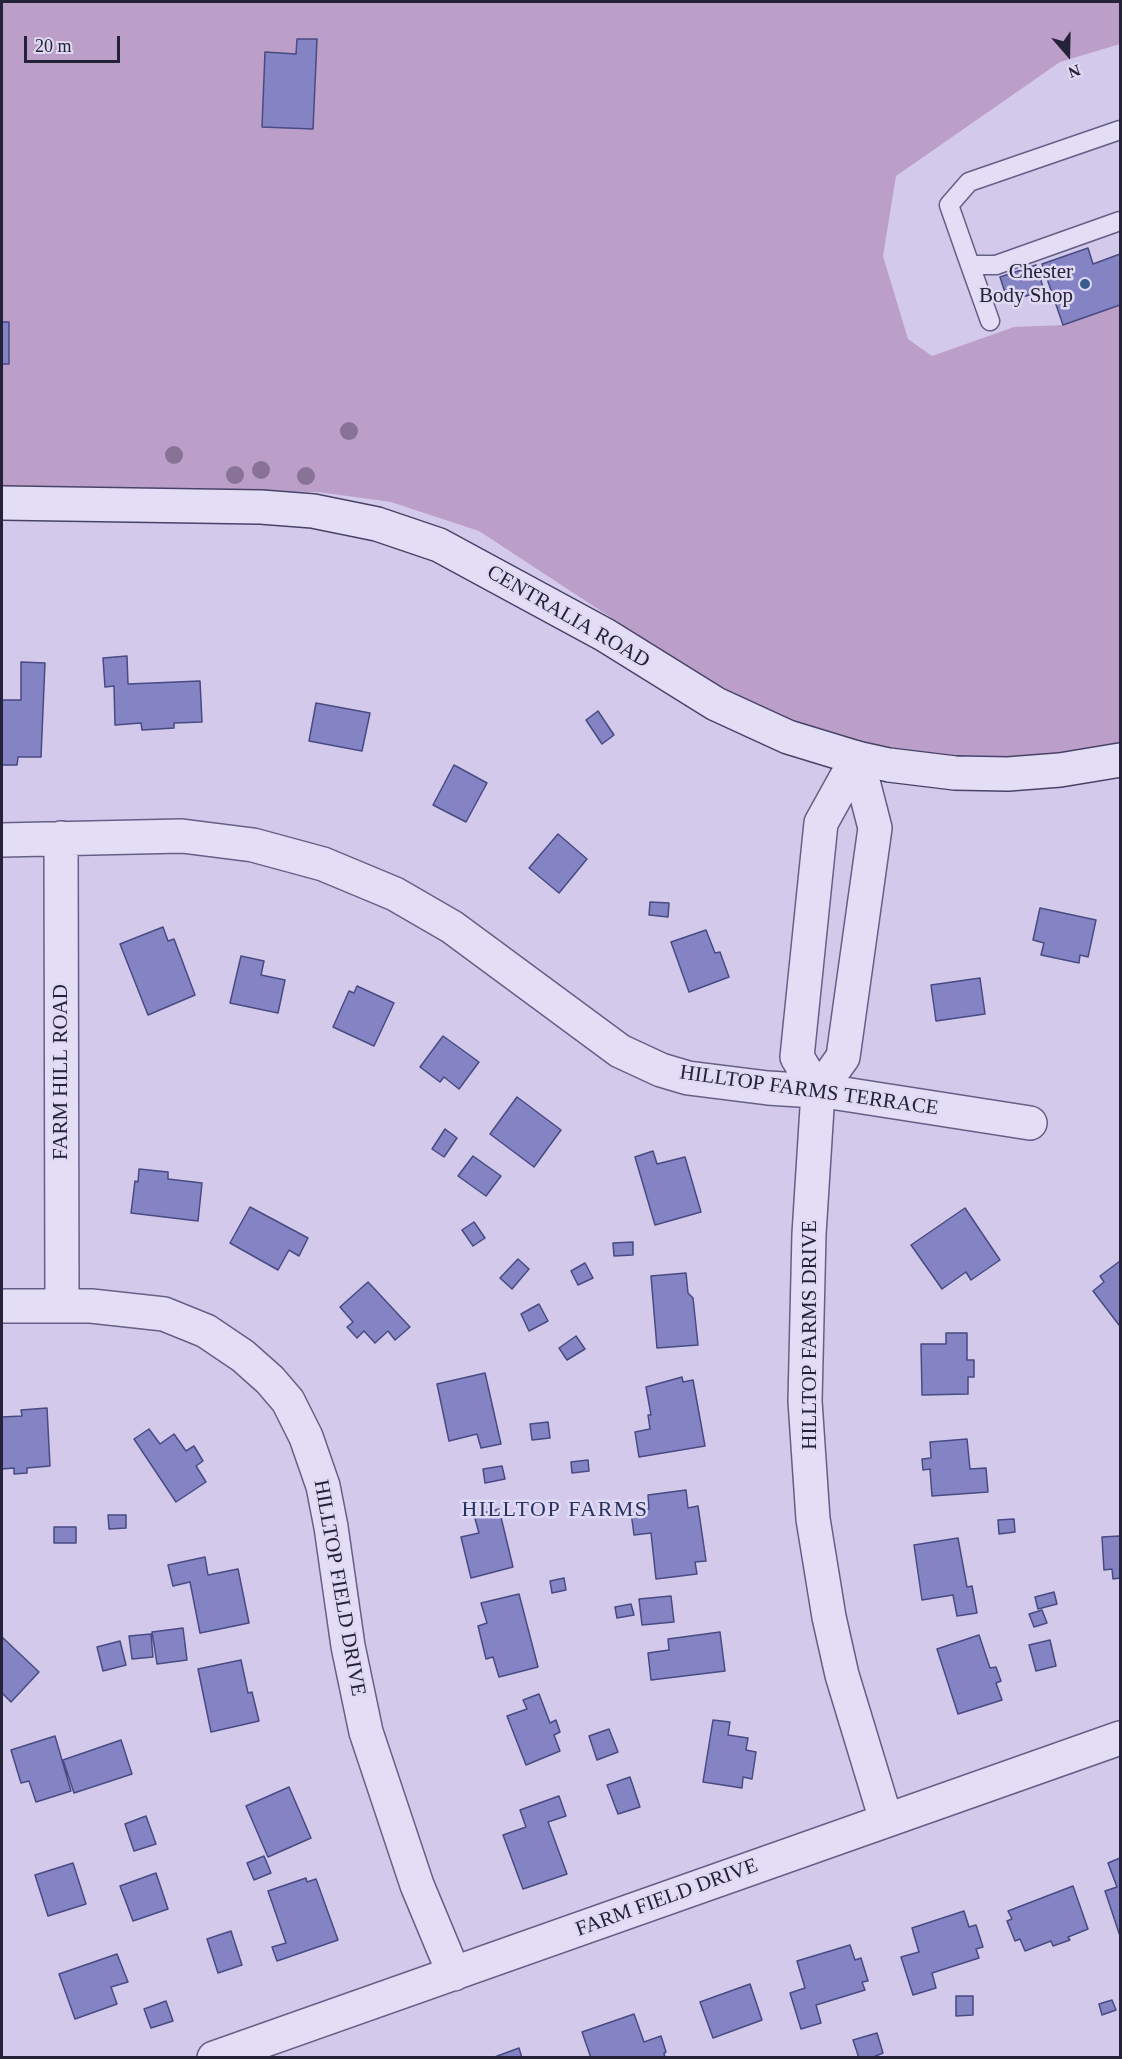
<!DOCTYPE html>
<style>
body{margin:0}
#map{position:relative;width:1122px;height:2059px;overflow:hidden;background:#d3caeb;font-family:"Times New Roman",serif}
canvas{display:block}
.frame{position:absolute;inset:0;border:3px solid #232238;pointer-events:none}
.north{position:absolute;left:1038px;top:24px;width:60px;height:60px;-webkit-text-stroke:4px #e0d9f3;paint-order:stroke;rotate:160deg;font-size:16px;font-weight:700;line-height:24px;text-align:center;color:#232238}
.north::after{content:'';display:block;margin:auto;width:21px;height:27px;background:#232238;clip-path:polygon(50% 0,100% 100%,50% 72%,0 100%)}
.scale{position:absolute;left:24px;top:36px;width:96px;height:27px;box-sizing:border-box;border:3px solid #232238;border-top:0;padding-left:8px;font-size:18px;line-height:21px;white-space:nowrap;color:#232238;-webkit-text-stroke:4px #e0d9f3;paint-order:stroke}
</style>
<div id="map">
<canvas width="1122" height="2059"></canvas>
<div class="frame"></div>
<div class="north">N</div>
<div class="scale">20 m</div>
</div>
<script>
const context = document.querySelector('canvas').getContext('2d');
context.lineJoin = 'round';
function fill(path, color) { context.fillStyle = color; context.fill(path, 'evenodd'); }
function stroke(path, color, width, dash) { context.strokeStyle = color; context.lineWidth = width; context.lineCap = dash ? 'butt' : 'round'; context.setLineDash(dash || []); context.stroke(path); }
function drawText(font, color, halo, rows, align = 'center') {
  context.font = font + ' "Times New Roman",serif'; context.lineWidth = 5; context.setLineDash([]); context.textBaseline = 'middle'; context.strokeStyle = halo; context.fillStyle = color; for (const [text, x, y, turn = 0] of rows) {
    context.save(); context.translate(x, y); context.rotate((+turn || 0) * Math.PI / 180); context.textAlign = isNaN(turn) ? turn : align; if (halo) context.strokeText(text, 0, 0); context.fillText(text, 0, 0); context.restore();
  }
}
fill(new Path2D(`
 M 2,2 L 1120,2 L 1120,44 L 1060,62 L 896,176 L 883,256 L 908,339 L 932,356 L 1014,327 L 1063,325 L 1120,303 L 1120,746 L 1005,761 L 886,753 L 777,718 L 685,666 L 479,531 L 391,502 L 318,492 L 2,490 Z`), '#bb9fc8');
const building = new Path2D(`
 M 297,39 L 317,39 L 313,129 L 262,127 L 265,52 L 296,54 Z
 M 1088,248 L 1093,264 L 1120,254 L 1120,305 L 1063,325 L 1042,264 Z
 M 1036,265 L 1044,290 L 1008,302 L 1000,277 Z
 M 2,322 L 9,322 L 9,364 L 2,364 Z
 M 127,656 L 128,684 L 200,681 L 202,722 L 174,723 L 174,728 L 142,730 L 141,723 L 115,725 L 114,686 L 105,687 L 103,658 Z
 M 21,662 L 45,663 L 41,757 L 18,757 L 17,765 L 2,765 L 2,700 L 21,700 Z
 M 316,703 L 370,713 L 362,751 L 309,741 Z
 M 598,711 L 614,735 L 602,744 L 586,720 Z
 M 454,765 L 487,783 L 466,822 L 433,805 Z
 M 558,834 L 587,859 L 559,893 L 529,868 Z
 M 650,902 L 669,903 L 668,917 L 649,915 Z
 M 1040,908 L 1096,920 L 1088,957 L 1080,955 L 1079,963 L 1041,955 L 1044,943 L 1033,940 Z
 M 163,927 L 168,941 L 174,939 L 195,995 L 148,1015 L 120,944 Z
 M 706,930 L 715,953 L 720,952 L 729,977 L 689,992 L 671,942 Z
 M 241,956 L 264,961 L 261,975 L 285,980 L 278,1013 L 230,1003 Z
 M 980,978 L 985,1014 L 936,1021 L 931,985 Z
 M 357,986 L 394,1003 L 374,1046 L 333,1027 L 349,991 L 354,993 Z
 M 443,1036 L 479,1062 L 459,1089 L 444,1077 L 440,1082 L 420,1067 Z
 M 517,1097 L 561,1130 L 534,1167 L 490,1134 Z
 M 445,1129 L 457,1138 L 444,1157 L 432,1149 Z
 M 653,1151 L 657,1164 L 685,1157 L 701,1212 L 655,1225 L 635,1157 Z
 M 473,1156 L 501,1176 L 486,1196 L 458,1176 Z
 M 139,1169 L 168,1172 L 168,1179 L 202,1183 L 198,1221 L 131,1213 L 135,1181 L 138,1182 Z
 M 250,1207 L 308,1238 L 299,1256 L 289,1250 L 278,1270 L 230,1243 Z
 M 965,1208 L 1000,1260 L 971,1280 L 966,1272 L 942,1289 L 911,1245 Z
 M 474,1222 L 485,1238 L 473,1246 L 462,1230 Z
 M 633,1242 L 633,1255 L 614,1256 L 613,1243 Z
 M 518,1259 L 529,1269 L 512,1289 L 500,1278 Z
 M 1120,1261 L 1120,1324 L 1119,1325 L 1093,1291 L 1104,1282 L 1100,1276 Z
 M 585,1263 L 593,1278 L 578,1285 L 571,1271 Z
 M 686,1273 L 688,1293 L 693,1298 L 698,1345 L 657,1348 L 651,1276 Z
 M 368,1282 L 410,1327 L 395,1340 L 388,1331 L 375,1343 L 364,1331 L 357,1338 L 347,1327 L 353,1322 L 340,1307 Z
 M 539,1304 L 548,1321 L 529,1331 L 521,1314 Z
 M 946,1333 L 967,1333 L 967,1360 L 974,1360 L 974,1377 L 968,1377 L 968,1394 L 922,1395 L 921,1344 L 946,1344 Z
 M 576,1336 L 585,1349 L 567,1360 L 559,1348 Z
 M 485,1373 L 501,1444 L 481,1448 L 477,1434 L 449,1441 L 437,1384 Z
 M 682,1377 L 683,1382 L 693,1380 L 705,1446 L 639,1457 L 635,1432 L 650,1429 L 648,1415 L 651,1415 L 646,1387 Z
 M 47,1408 L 50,1466 L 27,1468 L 27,1473 L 14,1474 L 14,1468 L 2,1469 L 2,1417 L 22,1416 L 21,1410 Z
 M 548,1422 L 550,1438 L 532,1440 L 530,1424 Z
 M 149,1429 L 160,1444 L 174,1434 L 186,1451 L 194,1446 L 203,1461 L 196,1466 L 206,1482 L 176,1502 L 134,1439 Z
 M 967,1439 L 970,1469 L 986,1468 L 988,1492 L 932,1496 L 930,1469 L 923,1470 L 922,1459 L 931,1458 L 930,1442 Z
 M 588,1460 L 589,1471 L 572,1473 L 571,1462 Z
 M 502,1466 L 505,1479 L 485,1483 L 483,1469 Z
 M 686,1490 L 688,1508 L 698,1506 L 706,1561 L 695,1562 L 697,1574 L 656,1579 L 651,1533 L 634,1535 L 631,1512 L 649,1509 L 648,1495 Z
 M 499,1509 L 513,1567 L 471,1578 L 461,1537 L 479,1533 L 474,1515 Z
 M 108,1515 L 126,1515 L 126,1528 L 109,1529 Z
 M 1014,1519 L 1015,1532 L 999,1534 L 998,1520 Z
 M 54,1527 L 76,1527 L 76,1543 L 54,1543 Z
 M 1120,1536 L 1120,1578 L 1113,1579 L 1112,1569 L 1104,1570 L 1102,1537 Z
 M 958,1538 L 967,1587 L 972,1586 L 977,1613 L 957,1616 L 953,1595 L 922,1600 L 914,1545 Z
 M 205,1557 L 208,1575 L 238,1569 L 249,1623 L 200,1633 L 190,1582 L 173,1586 L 168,1565 Z
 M 564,1578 L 566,1590 L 552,1593 L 550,1581 Z
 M 1054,1592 L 1057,1604 L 1038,1609 L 1035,1597 Z
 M 519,1594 L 538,1667 L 499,1677 L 493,1657 L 486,1659 L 478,1626 L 487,1623 L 481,1603 Z
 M 671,1596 L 674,1622 L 642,1625 L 639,1599 Z
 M 631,1604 L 634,1615 L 617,1618 L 615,1607 Z
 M 1042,1610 L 1047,1623 L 1034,1627 L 1029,1614 Z
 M 183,1628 L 187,1660 L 157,1664 L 152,1632 Z
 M 720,1632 L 725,1671 L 651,1680 L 648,1653 L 669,1650 L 668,1639 Z
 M 151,1634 L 153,1657 L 132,1659 L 129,1636 Z
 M 979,1635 L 990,1668 L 996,1667 L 1001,1681 L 996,1683 L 1002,1700 L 958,1714 L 937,1649 Z
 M 2,1637 L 39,1672 L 11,1702 L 2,1693 Z
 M 1050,1640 L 1056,1666 L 1036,1671 L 1029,1645 Z
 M 120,1641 L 126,1665 L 103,1671 L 97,1647 Z
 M 241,1660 L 248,1693 L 252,1692 L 259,1721 L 211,1732 L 198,1669 Z
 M 539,1694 L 550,1723 L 556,1720 L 560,1732 L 554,1735 L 560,1751 L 526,1765 L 507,1716 L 527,1709 L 523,1700 Z
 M 713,1720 L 730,1722 L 728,1735 L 748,1738 L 746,1750 L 756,1752 L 752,1779 L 743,1777 L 742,1788 L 703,1782 Z
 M 609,1729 L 618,1752 L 597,1760 L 589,1736 Z
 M 55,1736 L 71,1791 L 36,1802 L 29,1781 L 21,1783 L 11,1750 Z
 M 121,1740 L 132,1774 L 74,1793 L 63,1760 Z
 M 630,1777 L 640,1807 L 618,1814 L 607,1785 Z
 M 289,1787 L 311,1838 L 268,1857 L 246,1806 Z
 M 559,1796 L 566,1816 L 548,1822 L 567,1874 L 523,1889 L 503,1835 L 526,1827 L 520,1810 Z
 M 146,1816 L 156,1844 L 134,1851 L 125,1824 Z
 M 264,1856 L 271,1873 L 254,1880 L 247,1863 Z
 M 1120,1858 L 1120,1936 L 1105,1891 L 1117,1887 L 1108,1863 Z
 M 73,1863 L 86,1904 L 48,1916 L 35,1875 Z
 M 156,1873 L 168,1909 L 133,1921 L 120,1886 Z
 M 306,1878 L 307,1882 L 316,1879 L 338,1940 L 277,1961 L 272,1947 L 286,1943 L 268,1891 Z
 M 1073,1886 L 1088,1929 L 1068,1937 L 1070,1940 L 1053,1946 L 1051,1941 L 1025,1951 L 1020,1939 L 1015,1941 L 1007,1921 L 1012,1919 L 1008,1911 Z
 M 964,1911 L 969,1927 L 976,1925 L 983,1947 L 976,1949 L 979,1958 L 932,1973 L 936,1988 L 913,1995 L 901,1957 L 919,1952 L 912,1928 Z
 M 231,1931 L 242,1965 L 218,1973 L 207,1939 Z
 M 850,1945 L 855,1960 L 861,1958 L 868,1981 L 862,1982 L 865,1990 L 816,2005 L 821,2023 L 801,2029 L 790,1993 L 805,1988 L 797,1961 Z
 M 117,1954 L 128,1982 L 111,1987 L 117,2004 L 75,2019 L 59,1974 Z
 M 750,1984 L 762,2020 L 713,2038 L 700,2002 Z
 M 956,1996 L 973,1996 L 973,2015 L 956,2016 Z
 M 1112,2000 L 1116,2010 L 1102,2015 L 1099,2004 Z
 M 166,2001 L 173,2021 L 151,2028 L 144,2009 Z
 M 634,2014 L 644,2042 L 661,2036 L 666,2052 L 664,2053 L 665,2058 L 591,2058 L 582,2032 Z
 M 877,2033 L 883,2053 L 871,2058 L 859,2058 L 853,2040 Z
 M 519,2048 L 522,2058 L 492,2058 Z`);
fill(building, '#8484c5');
stroke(building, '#484a82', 1.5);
const lane = new Path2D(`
 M 1120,130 L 969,182 L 949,205 L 970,265 L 996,265 L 1120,221
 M 970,265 L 990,321`);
const street = new Path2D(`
 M 857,758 L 821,823 L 797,1057 L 818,1092 L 809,1234 L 805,1401 L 813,1519 L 829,1617 L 842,1675 L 886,1820
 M 61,838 L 62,1305
 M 2,840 L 182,836 L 253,845 L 323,864 L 395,894 L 452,927 L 620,1051 L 661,1070 L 688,1078 L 768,1088 L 831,1092 L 1030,1123
 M 818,1092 L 843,1057 L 875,828 L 857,758
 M 2,1306 L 91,1306 L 164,1314 L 206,1331 L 243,1356 L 270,1380 L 288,1401 L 306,1437 L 323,1486 L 331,1527 L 348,1646 L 366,1732 L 417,1885 L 454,1974
 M 214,2058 L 1120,1738`);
const secondary = new Path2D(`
 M 2,503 L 261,507 L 313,511 L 377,524 L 439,545 L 605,635 L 716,704 L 788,737 L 857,758 L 889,765 L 955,773 L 1008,774 L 1060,770 L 1120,760`);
stroke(lane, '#646085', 21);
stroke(street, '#646085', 36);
stroke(secondary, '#464367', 36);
stroke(lane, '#e4ddf6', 18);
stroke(street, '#e4ddf6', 33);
stroke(secondary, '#e4ddf6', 33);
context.fillStyle = '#887397';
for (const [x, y] of [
 [349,431],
 [174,455],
 [261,470],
 [235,475],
 [306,476]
]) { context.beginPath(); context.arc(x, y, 9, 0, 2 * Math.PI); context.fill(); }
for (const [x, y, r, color] of [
 [1085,284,6,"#365c8e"]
]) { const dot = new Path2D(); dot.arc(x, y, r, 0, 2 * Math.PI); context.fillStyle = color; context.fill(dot); stroke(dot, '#e0d9f3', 2); }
drawText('21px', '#232238', '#e0d9f3', [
 ["Chester",1073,272],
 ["Body Shop",1073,296]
], 'right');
drawText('21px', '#232238', '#e0d9f3', [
 ["CENTRALIA ROAD",568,617,30],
 ["FARM HILL ROAD",61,1072,-90],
 ["HILLTOP FARMS TERRACE",809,1091,8],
 ["HILLTOP FARMS DRIVE",810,1335,-90],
 ["HILLTOP FIELD DRIVE",339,1588,80],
 ["FARM FIELD DRIVE",667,1898,-20]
]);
context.letterSpacing = '1.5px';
drawText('22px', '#263260', '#e0d9f3', [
 ["HILLTOP FARMS",555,1510]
]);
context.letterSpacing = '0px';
</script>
